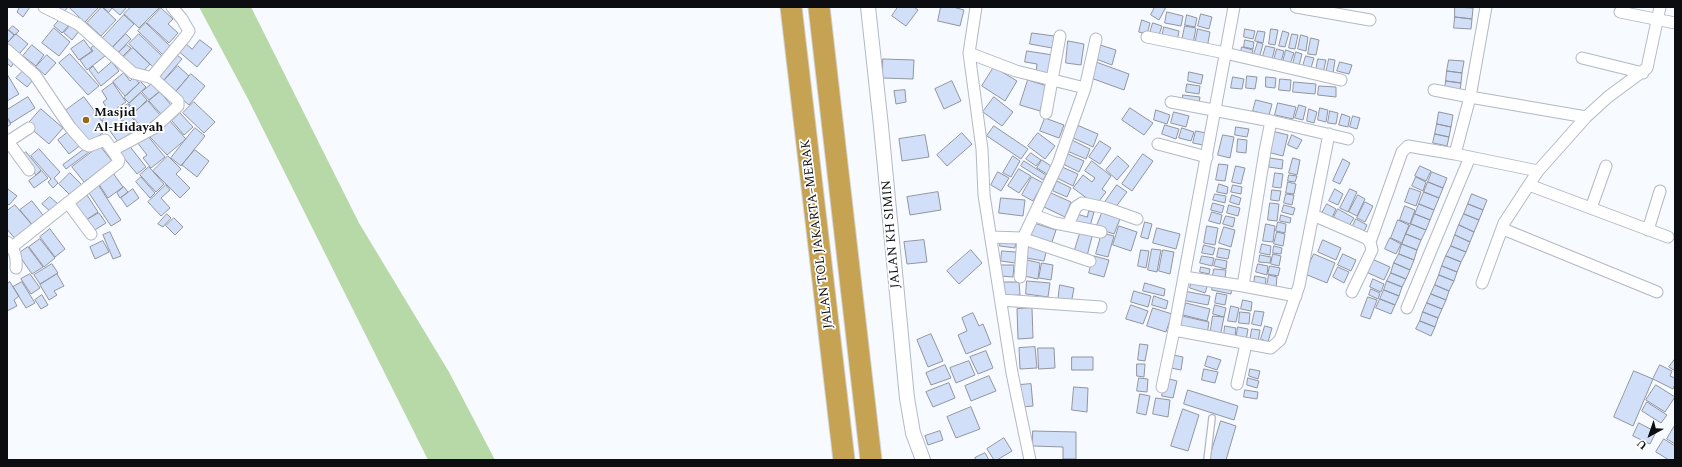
<!DOCTYPE html>
<meta charset="utf-8">
<style>
body{margin:0}
#map{position:relative;width:1682px;height:467px;overflow:hidden;background:#f7fafe;font-family:Spectral,serif}
canvas{display:block}
.frame{position:absolute;inset:0;border:8px solid #0b0d11;pointer-events:none}
.north{position:absolute;left:1630px;top:415px;width:40px;height:40px;-webkit-text-stroke:3px #fff;paint-order:stroke;rotate:220deg;font-size:11px;font-weight:700;line-height:16px;text-align:center;color:#0b0d11}
.north::after{content:'';display:block;margin:auto;width:14px;height:18px;background:#0b0d11;clip-path:polygon(50% 0,100% 100%,50% 72%,0 100%)}
</style>
<div id="map">
<canvas width="1682" height="467"></canvas>
<div class="frame"></div>
<div class="north">U</div>
</div>
<script>
const context = document.querySelector('canvas').getContext('2d');
context.lineJoin = 'round';
function fill(path, color) { context.fillStyle = color; context.fill(path, 'evenodd'); }
function stroke(path, color, width, dash) { context.strokeStyle = color; context.lineWidth = width; context.lineCap = dash ? 'butt' : 'round'; context.setLineDash(dash || []); context.stroke(path); }
function drawText(font, color, halo, rows, align = 'center') {
  context.font = font + ' Spectral,serif'; context.lineWidth = 3.5; context.setLineDash([]); context.textBaseline = 'middle'; context.strokeStyle = halo; context.fillStyle = color; for (const [text, x, y, turn = 0] of rows) {
    context.save(); context.translate(x, y); context.rotate((+turn || 0) * Math.PI / 180); context.textAlign = isNaN(turn) ? turn : align; if (halo) context.strokeText(text, 0, 0); context.fillText(text, 0, 0); context.restore();
  }
}
fill(new Path2D(`
 M 199,7 L 251,7 L 359,223 L 449,372 L 495,460 L 428,460 L 248,99 Z`), '#b7d9a8');
const building = new Path2D(`
 M 18,7 L 30,7 L 23,17 L 17,12 L 19,8 Z
 M 59,7 L 68,7 L 64,12 Z
 M 69,7 L 99,7 L 85,22 Z
 M 102,7 L 116,20 L 101,36 L 87,23 Z
 M 103,7 L 127,7 L 120,15 L 112,8 L 109,12 Z
 M 131,7 L 160,7 L 139,28 L 124,14 Z
 M 898,7 L 914,7 L 918,10 L 906,26 L 892,16 Z
 M 941,7 L 953,7 L 964,10 L 960,26 L 938,21 Z
 M 1155,7 L 1166,7 L 1159,20 L 1151,15 Z
 M 1455,7 L 1473,8 L 1472,19 L 1455,17 Z
 M 161,8 L 173,19 L 168,24 L 178,33 L 169,43 L 147,23 Z
 M 1167,12 L 1183,16 L 1181,26 L 1165,23 Z
 M 1201,14 L 1212,17 L 1209,29 L 1198,26 Z
 M 124,15 L 134,24 L 110,50 L 100,41 Z
 M 1187,15 L 1197,18 L 1195,27 L 1185,25 Z
 M 62,17 L 70,24 L 62,33 L 54,26 Z
 M 1455,17 L 1472,19 L 1471,29 L 1454,28 Z
 M 1142,20 L 1150,23 L 1147,34 L 1139,32 Z
 M 72,23 L 80,30 L 72,40 L 64,33 Z
 M 146,23 L 172,48 L 164,56 L 138,31 Z
 M 1153,23 L 1162,26 L 1158,38 L 1149,36 Z
 M 13,26 L 19,31 L 15,35 L 9,30 Z
 M 1185,26 L 1196,28 L 1193,44 L 1182,41 Z
 M 1164,27 L 1179,31 L 1177,42 L 1162,38 Z
 M 54,28 L 70,42 L 59,56 L 42,43 Z
 M 7,29 L 14,35 L 7,43 Z
 M 1198,29 L 1210,32 L 1207,48 L 1195,45 Z
 M 1245,29 L 1255,31 L 1253,39 L 1244,37 Z
 M 1271,29 L 1278,30 L 1275,45 L 1269,44 Z
 M 1258,31 L 1265,32 L 1263,43 L 1255,41 Z
 M 1283,31 L 1289,33 L 1285,47 L 1279,46 Z
 M 1032,33 L 1054,36 L 1052,48 L 1030,44 Z
 M 16,34 L 28,44 L 19,54 L 7,44 Z
 M 126,34 L 131,39 L 117,54 L 111,49 Z
 M 139,34 L 163,57 L 153,67 L 129,44 Z
 M 1292,34 L 1298,35 L 1295,49 L 1289,48 Z
 M 1301,35 L 1308,37 L 1306,51 L 1298,49 Z
 M 1311,38 L 1319,40 L 1316,55 L 1308,54 Z
 M 84,40 L 92,51 L 79,60 L 71,49 Z
 M 200,40 L 212,49 L 197,67 L 177,50 L 184,42 L 192,49 Z
 M 1245,40 L 1254,42 L 1253,49 L 1244,47 Z
 M 1068,41 L 1084,44 L 1081,65 L 1066,63 Z
 M 1258,42 L 1263,44 L 1259,59 L 1253,57 Z
 M 32,45 L 44,55 L 36,66 L 23,56 Z
 M 96,45 L 105,56 L 87,70 L 80,60 L 93,51 L 91,48 Z
 M 127,45 L 131,48 L 121,58 L 117,54 Z
 M 1100,45 L 1116,50 L 1112,65 L 1096,59 Z
 M 1266,46 L 1275,48 L 1272,59 L 1263,56 Z
 M 1242,47 L 1253,50 L 1250,59 L 1240,55 Z
 M 133,48 L 150,64 L 141,74 L 124,57 Z
 M 1277,49 L 1284,51 L 1281,62 L 1274,60 Z
 M 1286,50 L 1294,53 L 1290,64 L 1283,62 Z
 M 1027,51 L 1053,55 L 1048,74 L 1036,73 L 1037,64 L 1025,62 Z
 M 1296,52 L 1302,54 L 1299,66 L 1293,64 Z
 M 7,53 L 16,60 L 11,67 L 7,63 Z
 M 70,54 L 99,86 L 88,95 L 59,63 Z
 M 47,55 L 56,63 L 45,75 L 36,67 Z
 M 177,55 L 182,59 L 163,81 L 158,77 Z
 M 1306,56 L 1314,58 L 1311,68 L 1303,66 Z
 M 883,59 L 914,60 L 913,79 L 883,78 Z
 M 1318,59 L 1326,60 L 1323,73 L 1316,71 Z
 M 1329,59 L 1335,60 L 1333,74 L 1326,73 Z
 M 1449,60 L 1464,61 L 1462,73 L 1447,71 Z
 M 112,62 L 119,71 L 101,86 L 89,70 L 93,66 L 98,73 Z
 M 1096,62 L 1129,74 L 1124,90 L 1091,78 Z
 M 1340,62 L 1352,65 L 1349,74 L 1337,71 Z
 M 178,66 L 189,76 L 176,91 L 164,81 Z
 M 994,67 L 1017,81 L 1005,101 L 982,86 Z
 M 23,71 L 33,80 L 27,87 L 16,78 Z
 M 1447,71 L 1462,73 L 1461,83 L 1446,81 Z
 M 1189,72 L 1203,75 L 1201,84 L 1188,81 Z
 M 124,73 L 130,81 L 134,77 L 139,83 L 125,96 L 113,82 Z
 M 7,74 L 19,94 L 7,101 Z
 M 191,74 L 205,86 L 189,105 L 175,93 Z
 M 1247,76 L 1257,77 L 1255,89 L 1246,88 Z
 M 1233,77 L 1244,79 L 1242,89 L 1231,88 Z
 M 1266,77 L 1276,78 L 1275,88 L 1266,87 Z
 M 1280,79 L 1291,80 L 1290,91 L 1279,90 Z
 M 1028,80 L 1047,86 L 1040,111 L 1020,105 Z
 M 952,81 L 961,101 L 944,109 L 935,89 Z
 M 1446,81 L 1461,83 L 1460,91 L 1445,89 Z
 M 141,82 L 146,87 L 129,103 L 124,98 Z
 M 1294,82 L 1316,84 L 1315,94 L 1293,92 Z
 M 113,83 L 126,102 L 110,113 L 103,102 L 107,99 L 102,91 Z
 M 153,83 L 160,91 L 149,100 L 142,92 Z
 M 1187,84 L 1200,86 L 1199,94 L 1186,92 Z
 M 1319,86 L 1336,87 L 1336,97 L 1318,95 Z
 M 905,90 L 906,102 L 896,104 L 894,91 Z
 M 160,92 L 171,105 L 161,114 L 149,101 Z
 M 141,93 L 147,100 L 135,112 L 129,104 Z
 M 1183,95 L 1200,97 L 1199,103 L 1183,100 Z
 M 28,97 L 35,108 L 11,123 L 7,117 L 7,110 Z
 M 84,97 L 108,129 L 88,144 L 65,111 Z
 M 994,97 L 1013,112 L 1002,126 L 983,112 Z
 M 1256,100 L 1272,104 L 1269,115 L 1253,111 Z
 M 148,101 L 160,115 L 143,129 L 131,115 Z
 M 194,102 L 215,122 L 204,133 L 183,113 Z
 M 1278,103 L 1296,107 L 1293,119 L 1275,115 Z
 M 128,104 L 134,112 L 130,115 L 141,129 L 134,134 L 116,112 Z
 M 1299,105 L 1306,107 L 1303,120 L 1295,118 Z
 M 1130,108 L 1153,123 L 1144,135 L 1122,120 Z
 M 1320,108 L 1328,110 L 1326,122 L 1318,120 Z
 M 41,109 L 63,128 L 49,144 L 27,125 Z
 M 1309,109 L 1317,112 L 1314,123 L 1307,121 Z
 M 114,110 L 131,133 L 118,142 L 102,120 Z
 M 1156,110 L 1170,115 L 1167,124 L 1154,120 Z
 M 1330,111 L 1338,113 L 1336,124 L 1328,123 Z
 M 1174,112 L 1189,116 L 1186,127 L 1171,123 Z
 M 1439,112 L 1453,115 L 1451,127 L 1437,124 Z
 M 180,113 L 193,127 L 184,135 L 172,121 Z
 M 1342,114 L 1350,117 L 1348,127 L 1339,125 Z
 M 1353,116 L 1360,118 L 1357,129 L 1350,127 Z
 M 1045,118 L 1064,125 L 1059,138 L 1040,131 Z
 M 7,119 L 11,124 L 7,127 Z
 M 169,120 L 186,139 L 167,155 L 150,137 Z
 M 1437,124 L 1451,127 L 1449,137 L 1435,134 Z
 M 1077,125 L 1098,134 L 1093,147 L 1071,137 Z
 M 1165,125 L 1179,129 L 1176,139 L 1162,134 Z
 M 994,126 L 1028,149 L 1021,159 L 987,136 Z
 M 1236,127 L 1249,129 L 1247,137 L 1235,135 Z
 M 195,128 L 205,136 L 181,166 L 171,158 Z
 M 1182,128 L 1194,132 L 1191,141 L 1179,138 Z
 M 71,130 L 82,144 L 69,154 L 58,140 Z
 M 1196,131 L 1206,133 L 1203,145 L 1193,143 Z
 M 1272,131 L 1288,135 L 1283,156 L 1267,152 Z
 M 962,133 L 972,144 L 947,166 L 937,155 Z
 M 1038,133 L 1055,146 L 1045,159 L 1028,146 Z
 M 1435,134 L 1449,137 L 1447,146 L 1433,143 Z
 M 147,135 L 165,157 L 151,168 L 143,158 L 147,155 L 137,142 Z
 M 925,135 L 929,157 L 902,161 L 899,139 Z
 M 1223,135 L 1234,137 L 1230,158 L 1218,155 Z
 M 1292,135 L 1302,140 L 1297,149 L 1288,145 Z
 M 1238,139 L 1247,140 L 1246,153 L 1237,152 Z
 M 1072,140 L 1090,149 L 1086,159 L 1067,151 Z
 M 1100,141 L 1111,148 L 1100,164 L 1089,157 Z
 M 128,144 L 146,167 L 137,174 L 119,152 Z
 M 100,146 L 112,161 L 84,182 L 72,167 Z
 M 86,148 L 89,152 L 66,169 L 63,165 Z
 M 39,149 L 60,172 L 54,178 L 58,183 L 53,188 L 48,182 L 51,179 L 31,156 Z
 M 195,150 L 209,161 L 197,177 L 182,165 Z
 M 26,152 L 41,170 L 36,175 L 21,157 Z
 M 1031,153 L 1041,160 L 1036,166 L 1026,159 Z
 M 1068,154 L 1084,161 L 1079,172 L 1063,164 Z
 M 1143,154 L 1153,161 L 1132,191 L 1122,184 Z
 M 168,156 L 181,169 L 176,174 L 190,188 L 180,198 L 153,171 Z
 M 1013,156 L 1020,161 L 1011,177 L 1003,173 Z
 M 1118,156 L 1129,166 L 1117,180 L 1106,170 Z
 M 1270,158 L 1283,160 L 1282,169 L 1269,167 Z
 M 1293,158 L 1300,160 L 1297,175 L 1289,173 Z
 M 1343,159 L 1350,163 L 1340,184 L 1333,181 Z
 M 1042,160 L 1051,166 L 1047,174 L 1037,168 Z
 M 1024,161 L 1046,175 L 1043,180 L 1021,166 Z
 M 1092,161 L 1111,176 L 1102,189 L 1106,192 L 1096,205 L 1073,188 L 1083,175 L 1092,182 L 1095,178 L 1085,171 Z
 M 1219,164 L 1228,165 L 1225,181 L 1216,180 Z
 M 1236,166 L 1245,168 L 1241,184 L 1232,182 Z
 M 1420,166 L 1431,171 L 1426,181 L 1415,176 Z
 M 149,167 L 164,184 L 156,192 L 140,175 Z
 M 1062,167 L 1078,174 L 1073,186 L 1057,178 Z
 M 1019,169 L 1031,176 L 1019,193 L 1008,186 Z
 M 42,171 L 48,178 L 34,188 L 29,181 Z
 M 998,172 L 1009,178 L 1001,191 L 991,185 Z
 M 1432,172 L 1447,178 L 1443,188 L 1428,182 Z
 M 70,173 L 84,187 L 73,198 L 59,184 Z
 M 113,173 L 123,187 L 108,198 L 98,183 Z
 M 1275,173 L 1283,174 L 1281,188 L 1273,187 Z
 M 1289,175 L 1297,176 L 1295,182 L 1288,181 Z
 M 141,177 L 155,193 L 150,198 L 136,182 Z
 M 1032,177 L 1043,183 L 1033,201 L 1022,195 Z
 M 1416,177 L 1426,182 L 1423,191 L 1412,186 Z
 M 1057,181 L 1071,188 L 1067,197 L 1053,191 Z
 M 1288,182 L 1296,184 L 1294,194 L 1286,193 Z
 M 1428,182 L 1443,188 L 1439,198 L 1424,192 Z
 M 1219,184 L 1228,187 L 1227,194 L 1217,192 Z
 M 166,185 L 170,190 L 161,198 L 170,208 L 161,216 L 148,202 Z
 M 1117,185 L 1127,192 L 1115,208 L 1105,202 Z
 M 1233,185 L 1242,187 L 1241,194 L 1231,192 Z
 M 99,186 L 121,220 L 111,226 L 89,193 Z
 M 124,187 L 128,192 L 120,198 L 117,193 Z
 M 1410,188 L 1421,192 L 1416,206 L 1405,202 Z
 M 8,189 L 17,196 L 9,205 L 7,203 Z
 M 133,189 L 139,198 L 127,207 L 121,198 Z
 M 1335,189 L 1343,194 L 1338,205 L 1329,201 Z
 M 1350,189 L 1357,192 L 1348,212 L 1340,208 Z
 M 1272,190 L 1281,191 L 1279,201 L 1271,200 Z
 M 938,192 L 941,210 L 910,215 L 907,197 Z
 M 1424,192 L 1439,198 L 1434,210 L 1419,204 Z
 M 1051,193 L 1071,202 L 1065,217 L 1044,207 Z
 M 1215,194 L 1226,196 L 1225,203 L 1213,200 Z
 M 1286,194 L 1294,195 L 1292,205 L 1284,203 Z
 M 1472,194 L 1487,200 L 1483,210 L 1468,204 Z
 M 87,195 L 98,212 L 86,220 L 75,203 Z
 M 1232,195 L 1241,198 L 1239,205 L 1230,202 Z
 M 1358,195 L 1365,199 L 1357,216 L 1349,212 Z
 M 50,197 L 58,204 L 51,212 L 42,204 Z
 M 1001,198 L 1025,200 L 1023,216 L 999,213 Z
 M 32,201 L 46,219 L 35,228 L 20,210 Z
 M 1365,202 L 1373,206 L 1365,222 L 1357,218 Z
 M 1213,203 L 1224,206 L 1222,213 L 1211,210 Z
 M 1270,203 L 1279,204 L 1277,221 L 1268,220 Z
 M 1327,204 L 1336,209 L 1331,220 L 1321,215 Z
 M 1419,204 L 1434,210 L 1430,220 L 1415,214 Z
 M 1468,204 L 1483,210 L 1479,220 L 1464,214 Z
 M 15,205 L 33,226 L 16,240 L 7,229 L 7,211 Z
 M 1229,205 L 1240,208 L 1238,216 L 1227,213 Z
 M 1284,205 L 1295,208 L 1293,215 L 1282,212 Z
 M 1405,206 L 1415,210 L 1410,224 L 1400,220 Z
 M 1338,209 L 1354,218 L 1349,226 L 1334,217 Z
 M 1089,211 L 1094,212 L 1090,226 L 1075,221 L 1077,214 L 1087,217 Z
 M 1212,212 L 1222,215 L 1220,224 L 1209,221 Z
 M 99,213 L 106,223 L 93,231 L 87,220 Z
 M 1102,213 L 1120,219 L 1114,234 L 1096,228 Z
 M 167,214 L 171,218 L 163,227 L 158,224 Z
 M 1415,214 L 1430,220 L 1426,230 L 1411,224 Z
 M 1464,214 L 1479,220 L 1474,232 L 1459,225 Z
 M 1281,215 L 1291,218 L 1290,223 L 1280,221 Z
 M 1226,216 L 1235,218 L 1233,227 L 1223,224 Z
 M 174,218 L 183,227 L 175,235 L 166,226 Z
 M 1356,219 L 1367,225 L 1363,234 L 1352,228 Z
 M 1398,220 L 1409,225 L 1402,243 L 1391,238 Z
 M 1145,222 L 1152,224 L 1148,239 L 1141,237 Z
 M 1278,222 L 1286,224 L 1285,233 L 1276,231 Z
 M 1034,223 L 1056,230 L 1051,245 L 1029,239 Z
 M 1266,224 L 1275,226 L 1273,242 L 1263,241 Z
 M 1411,224 L 1426,230 L 1421,240 L 1406,234 Z
 M 1459,225 L 1474,232 L 1470,242 L 1455,235 Z
 M 1119,226 L 1137,232 L 1131,251 L 1113,245 Z
 M 1207,226 L 1218,228 L 1215,245 L 1204,243 Z
 M 1224,227 L 1235,230 L 1231,247 L 1219,243 Z
 M 1157,228 L 1180,234 L 1176,249 L 1153,243 Z
 M 50,229 L 65,249 L 55,257 L 40,237 Z
 M 1081,230 L 1093,233 L 1087,256 L 1074,253 Z
 M 110,232 L 121,256 L 113,259 L 103,235 Z
 M 1277,232 L 1285,234 L 1283,246 L 1274,244 Z
 M 1102,233 L 1114,236 L 1108,257 L 1096,254 Z
 M 1406,234 L 1421,240 L 1417,250 L 1402,244 Z
 M 1455,235 L 1470,242 L 1466,252 L 1451,246 Z
 M 1001,237 L 1016,239 L 1015,248 L 1000,246 Z
 M 1390,238 L 1401,244 L 1396,254 L 1385,249 Z
 M 40,239 L 55,258 L 44,267 L 29,247 Z
 M 924,240 L 927,262 L 907,264 L 904,242 Z
 M 1323,240 L 1341,248 L 1336,260 L 1318,252 Z
 M 103,241 L 109,252 L 95,259 L 90,247 Z
 M 1029,244 L 1047,248 L 1044,261 L 1026,258 Z
 M 1262,244 L 1271,246 L 1270,255 L 1260,253 Z
 M 1402,244 L 1417,250 L 1414,260 L 1399,254 Z
 M 1204,245 L 1215,248 L 1213,255 L 1202,253 Z
 M 1274,246 L 1282,248 L 1281,254 L 1273,253 Z
 M 1451,246 L 1466,252 L 1461,262 L 1446,256 Z
 M 28,247 L 43,267 L 32,274 L 18,254 Z
 M 1219,248 L 1230,250 L 1228,259 L 1217,257 Z
 M 1152,249 L 1161,250 L 1157,272 L 1148,270 Z
 M 971,250 L 982,263 L 959,284 L 947,271 Z
 M 1141,250 L 1149,251 L 1146,268 L 1138,266 Z
 M 1163,250 L 1174,252 L 1170,274 L 1159,271 Z
 M 1002,251 L 1016,252 L 1015,263 L 1001,261 Z
 M 1273,254 L 1281,256 L 1279,266 L 1271,264 Z
 M 1314,254 L 1335,263 L 1327,283 L 1305,274 Z
 M 1343,254 L 1356,260 L 1351,271 L 1338,265 Z
 M 1399,254 L 1414,260 L 1410,270 L 1394,263 Z
 M 1260,255 L 1271,257 L 1270,263 L 1259,262 Z
 M 1094,256 L 1109,260 L 1104,277 L 1089,273 Z
 M 1202,256 L 1214,258 L 1212,266 L 1200,263 Z
 M 1446,256 L 1461,262 L 1457,272 L 1442,266 Z
 M 1216,259 L 1227,261 L 1226,269 L 1214,266 Z
 M 1372,259 L 1390,267 L 1384,280 L 1366,272 Z
 M 1027,260 L 1040,263 L 1038,279 L 1024,276 Z
 M 1042,263 L 1053,265 L 1051,280 L 1039,278 Z
 M 1394,263 L 1410,270 L 1406,279 L 1391,273 Z
 M 52,264 L 58,273 L 40,284 L 34,275 Z
 M 1258,264 L 1268,266 L 1267,275 L 1256,272 Z
 M 1001,265 L 1014,265 L 1013,277 L 1000,276 Z
 M 1270,266 L 1280,268 L 1278,276 L 1268,274 Z
 M 1442,266 L 1457,272 L 1454,281 L 1439,275 Z
 M 1201,267 L 1210,269 L 1209,274 L 1200,272 Z
 M 1338,267 L 1349,272 L 1344,283 L 1333,277 Z
 M 1214,269 L 1226,270 L 1225,278 L 1213,276 Z
 M 1391,273 L 1406,279 L 1402,287 L 1387,281 Z
 M 30,274 L 40,288 L 31,294 L 21,279 Z
 M 57,274 L 64,286 L 54,291 L 57,295 L 49,300 L 40,285 Z
 M 1269,275 L 1277,277 L 1276,288 L 1267,286 Z
 M 1439,275 L 1454,281 L 1449,291 L 1435,285 Z
 M 1255,276 L 1266,278 L 1265,287 L 1254,285 Z
 M 1192,279 L 1208,284 L 1205,293 L 1190,288 Z
 M 1373,279 L 1384,284 L 1381,292 L 1370,287 Z
 M 1027,281 L 1050,283 L 1048,297 L 1026,294 Z
 M 1387,281 L 1402,287 L 1399,296 L 1384,290 Z
 M 10,282 L 19,296 L 14,300 L 17,306 L 7,311 L 7,284 Z
 M 22,282 L 35,303 L 26,308 L 13,287 Z
 M 1004,282 L 1019,282 L 1020,295 L 1004,296 Z
 M 1214,282 L 1232,286 L 1231,294 L 1212,290 Z
 M 1145,283 L 1165,289 L 1164,296 L 1143,291 Z
 M 1060,285 L 1074,288 L 1071,304 L 1058,302 Z
 M 1435,285 L 1449,291 L 1446,300 L 1431,294 Z
 M 1371,289 L 1380,293 L 1378,299 L 1369,295 Z
 M 1384,290 L 1399,296 L 1395,305 L 1380,299 Z
 M 1134,291 L 1151,296 L 1148,307 L 1131,302 Z
 M 1184,291 L 1210,296 L 1208,305 L 1182,300 Z
 M 1217,293 L 1227,295 L 1225,305 L 1215,303 Z
 M 1431,294 L 1446,300 L 1442,309 L 1427,303 Z
 M 42,295 L 48,305 L 41,309 L 35,300 Z
 M 1154,296 L 1168,301 L 1166,309 L 1152,305 Z
 M 1368,297 L 1377,300 L 1370,319 L 1361,316 Z
 M 1380,299 L 1395,305 L 1391,314 L 1376,308 Z
 M 1243,300 L 1252,302 L 1251,311 L 1241,309 Z
 M 1186,303 L 1210,309 L 1207,321 L 1183,315 Z
 M 1427,303 L 1442,309 L 1438,318 L 1423,312 Z
 M 1131,305 L 1148,311 L 1143,324 L 1126,319 Z
 M 1215,305 L 1226,308 L 1224,317 L 1213,314 Z
 M 1231,306 L 1239,308 L 1236,322 L 1228,321 Z
 M 1032,308 L 1033,338 L 1018,339 L 1017,309 Z
 M 1153,308 L 1172,314 L 1166,332 L 1147,326 Z
 M 1255,311 L 1264,312 L 1261,326 L 1252,324 Z
 M 1240,312 L 1250,313 L 1249,324 L 1239,323 Z
 M 1423,312 L 1438,318 L 1435,327 L 1420,321 Z
 M 973,313 L 979,326 L 983,324 L 991,344 L 966,354 L 958,335 L 967,331 L 962,318 Z
 M 1182,316 L 1209,322 L 1207,335 L 1180,328 Z
 M 1213,316 L 1224,317 L 1220,337 L 1210,335 Z
 M 1420,321 L 1435,327 L 1431,336 L 1416,329 Z
 M 1225,326 L 1236,328 L 1235,337 L 1224,335 Z
 M 1265,326 L 1272,328 L 1268,342 L 1261,339 Z
 M 1238,327 L 1248,329 L 1246,341 L 1236,339 Z
 M 1252,329 L 1260,330 L 1258,342 L 1250,341 Z
 M 931,334 L 943,361 L 928,367 L 917,340 Z
 M 1140,344 L 1148,345 L 1145,361 L 1138,360 Z
 M 1035,347 L 1037,368 L 1020,369 L 1019,348 Z
 M 1038,348 L 1054,348 L 1055,368 L 1039,369 Z
 M 986,351 L 993,368 L 978,374 L 970,357 Z
 M 1173,355 L 1183,357 L 1181,370 L 1171,368 Z
 M 1208,356 L 1221,360 L 1217,370 L 1205,366 Z
 M 1072,357 L 1093,357 L 1093,370 L 1072,370 Z
 M 1675,359 L 1675,371 L 1669,367 Z
 M 969,361 L 975,375 L 956,383 L 950,368 Z
 M 1137,364 L 1145,364 L 1144,377 L 1137,376 Z
 M 945,365 L 951,378 L 931,385 L 926,373 Z
 M 1660,365 L 1672,371 L 1670,376 L 1675,378 L 1675,384 L 1673,389 L 1653,379 Z
 M 1204,369 L 1218,372 L 1215,383 L 1202,380 Z
 M 1250,369 L 1260,371 L 1258,379 L 1249,376 Z
 M 1634,371 L 1653,379 L 1633,426 L 1614,417 Z
 M 989,376 L 996,391 L 971,401 L 965,386 Z
 M 1139,378 L 1148,379 L 1147,392 L 1137,391 Z
 M 1166,378 L 1177,381 L 1173,398 L 1162,396 Z
 M 1248,378 L 1259,381 L 1257,388 L 1247,385 Z
 M 949,383 L 955,398 L 933,407 L 926,392 Z
 M 1031,384 L 1033,406 L 1022,407 L 1020,385 Z
 M 1656,385 L 1675,397 L 1665,412 L 1646,400 Z
 M 1074,387 L 1088,388 L 1087,412 L 1072,410 Z
 M 1188,390 L 1238,406 L 1234,420 L 1184,404 Z
 M 1245,390 L 1258,392 L 1257,399 L 1244,397 Z
 M 1140,394 L 1150,396 L 1146,415 L 1137,413 Z
 M 1156,398 L 1170,400 L 1168,417 L 1153,414 Z
 M 1647,402 L 1667,415 L 1661,423 L 1642,411 Z
 M 971,407 L 980,429 L 956,438 L 947,417 Z
 M 1183,409 L 1199,415 L 1188,451 L 1171,446 Z
 M 1221,421 L 1236,426 L 1226,460 L 1209,460 Z
 M 1639,423 L 1656,432 L 1650,444 L 1633,436 Z
 M 1675,425 L 1675,444 L 1667,439 Z
 M 940,431 L 943,440 L 928,445 L 925,436 Z
 M 1033,431 L 1076,432 L 1076,459 L 1063,459 L 1063,447 L 1033,446 Z
 M 1004,438 L 1012,451 L 997,460 L 994,460 L 987,449 Z
 M 1664,439 L 1675,446 L 1675,460 L 1669,460 L 1656,452 Z
 M 985,453 L 989,460 L 976,460 L 975,458 Z`);
fill(building, '#d1dff8');
stroke(building, '#9095a0', 1);
const service = new Path2D(`
 M 1207,460 L 1212,418`);
const minor = new Path2D(`
 M 44,7 L 78,24 L 133,73 L 153,78 L 178,101 L 178,106 L 154,128 L 113,150
 M 976,7 L 969,53 L 982,149 L 984,195 L 1012,373 L 1030,460
 M 1296,7 L 1370,20
 M 1620,12 L 1675,23
 M 1147,37 L 1225,53 L 1341,80
 M 7,50 L 35,75 L 70,127 L 85,144 L 89,146 L 105,140 L 119,160 L 118,163 L 12,247
 M 969,53 L 1016,71 L 1085,88
 M 1582,58 L 1643,73
 M 151,78 L 185,37 L 189,31 L 182,19 L 172,7
 M 1434,90 L 1470,97 L 1586,117
 M 1171,102 L 1271,121 L 1265,151 L 1243,286
 M 1046,113 L 1060,36
 M 1271,121 L 1348,139
 M 7,140 L 29,170
 M 9,141 L 29,128
 M 1158,144 L 1207,157
 M 1455,154 L 1470,97 L 1486,7
 M 1529,185 L 1668,237
 M 68,203 L 91,234
 M 1591,208 L 1606,166
 M 1034,215 L 1055,223 L 1101,232
 M 1313,215 L 1366,238 L 1370,242 L 1372,250 L 1352,292
 M 1068,225 L 1076,207 L 1082,203 L 1106,208 L 1137,219
 M 1503,229 L 1657,292
 M 1648,230 L 1660,191
 M 991,237 L 1021,238 L 1090,261
 M 7,242 C 15,250 17,257 16,268
 M 1370,242 L 1402,152 L 1408,146 L 1455,154 L 1538,171
 M 1020,277 L 1023,238 L 1058,164 L 1085,88 L 1096,39
 M 1184,277 L 1243,286 L 1296,296
 M 1482,283 L 1504,223 L 1538,171 L 1586,117 L 1608,97 L 1647,68 L 1660,7
 M 1001,300 L 1101,307
 M 1407,308 L 1470,157
 M 1174,330 L 1271,348 L 1280,340 L 1299,286 L 1329,134
 M 1237,384 L 1246,344
 M 1162,387 L 1174,330 L 1234,7`);
const tertiary = new Path2D(`
 M 868,7 L 881,126 L 907,398 L 913,433 L 923,460`);
const motorway = new Path2D(`
 M 791,7 L 844,460
 M 819,7 L 871,460`);
stroke(service, '#b3b8c3', 8);
stroke(minor, '#b3b8c3', 13);
stroke(tertiary, '#b3b8c3', 16);
stroke(motorway, '#d3d3d4', 23);
stroke(service, '#fff', 5.5);
stroke(minor, '#fff', 11);
stroke(tertiary, '#fff', 14);
stroke(motorway, '#c6a353', 21);
for (const [x, y, r, color] of [
 [86,120,4,"#936b14"]
]) { const dot = new Path2D(); dot.arc(x, y, r, 0, 2 * Math.PI); context.fillStyle = color; context.fill(dot); stroke(dot, '#fff', 1.5); }
drawText('bold 13px', '#0b0d11', '#fff', [
 ["Masjid",94,113],
 ["Al-Hidayah",94,128]
], 'left');
drawText('13px', '#0b0d11', '#fff', [
 ["JALAN TOL JAKARTA–MERAK",818,234,-97],
 ["JALAN KH SIMIN",892,234,-95]
]);
</script>
